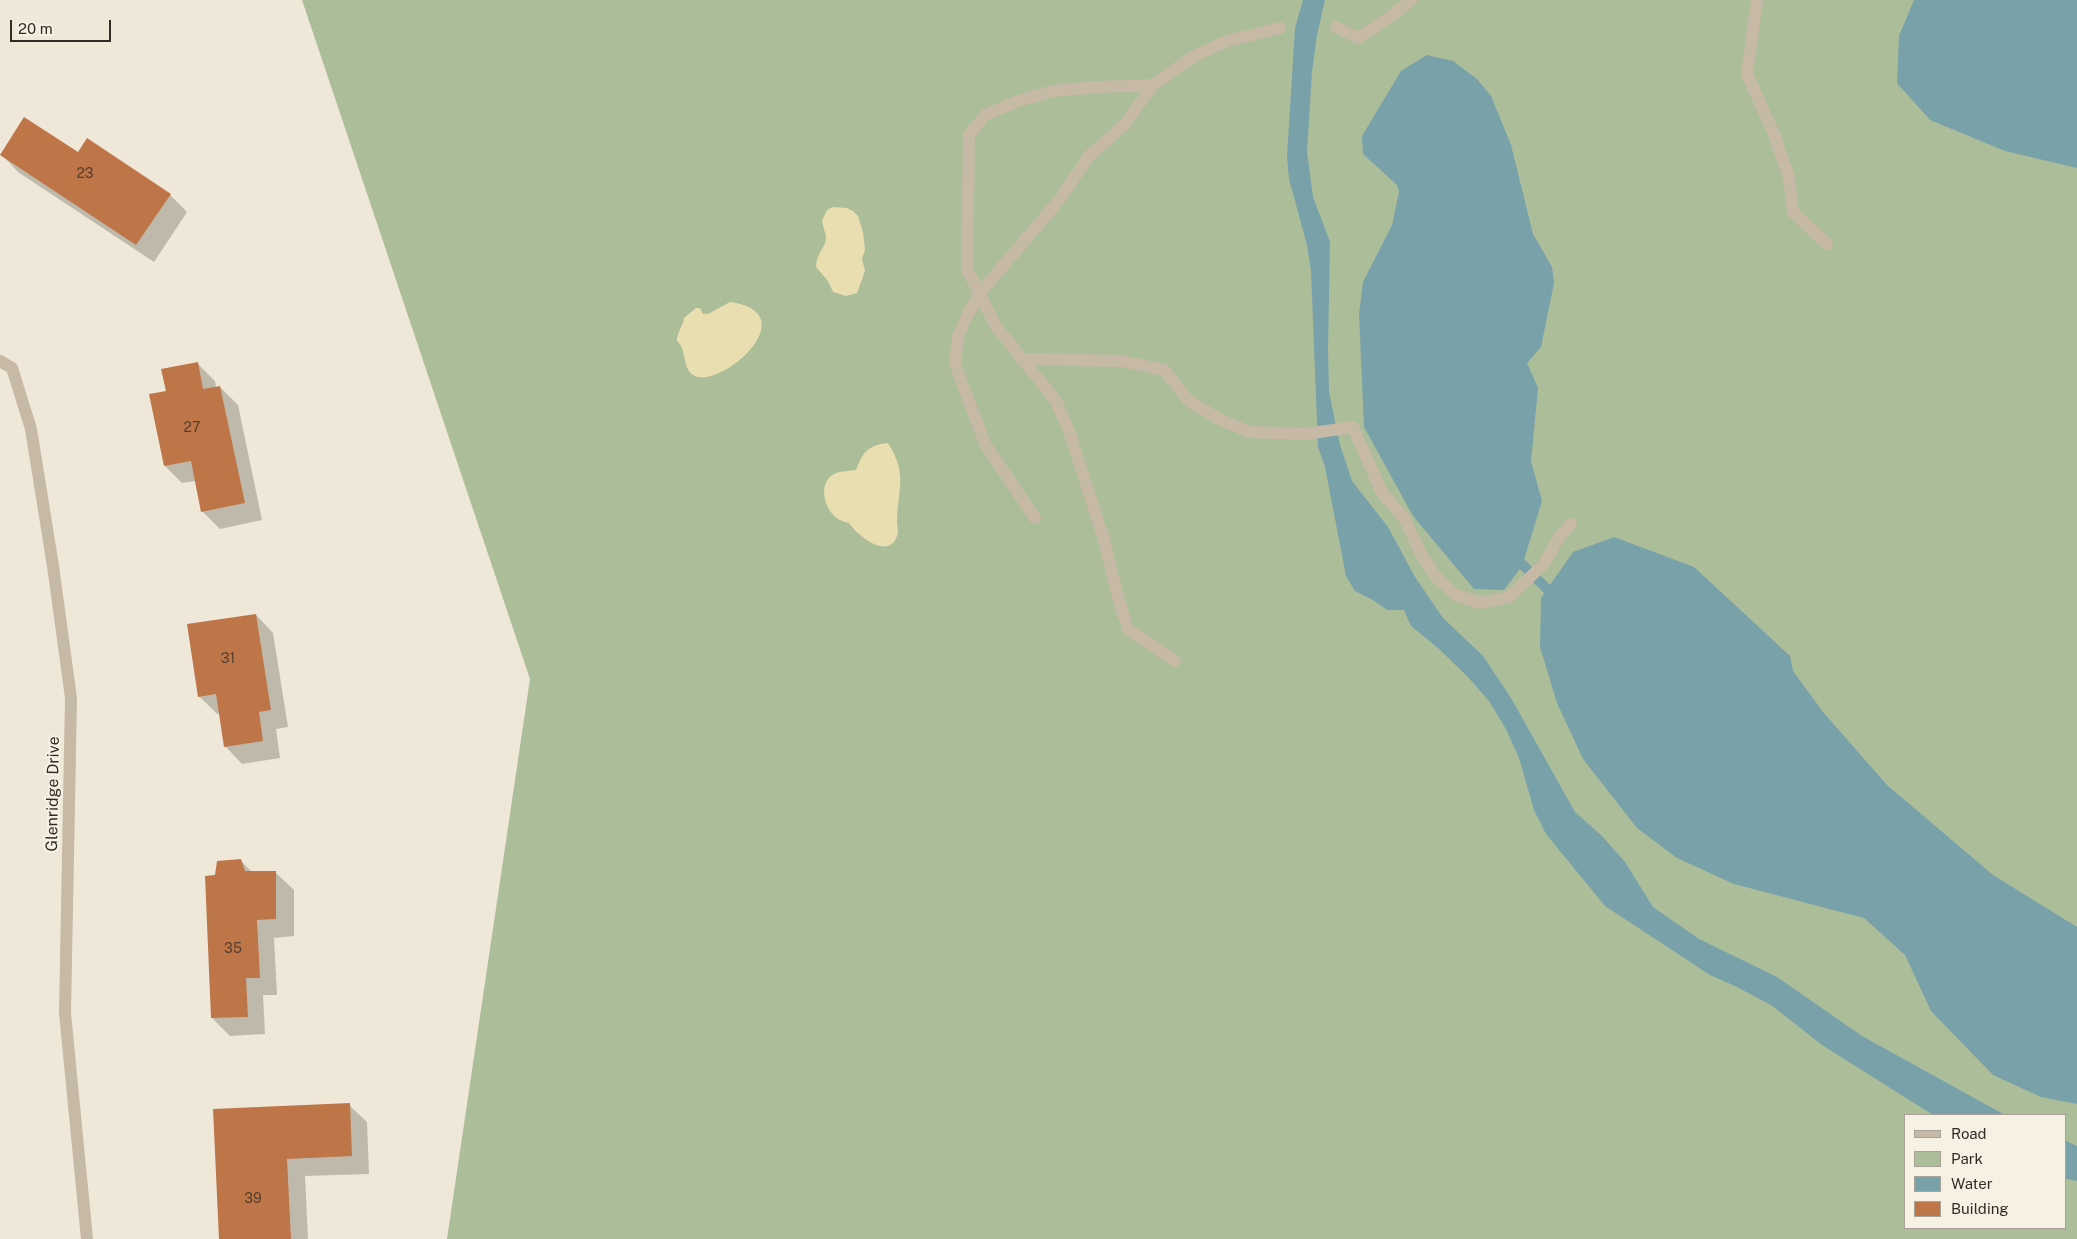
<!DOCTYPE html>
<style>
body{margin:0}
#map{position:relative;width:2077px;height:1239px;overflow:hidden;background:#efe8d8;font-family:"Public Sans",sans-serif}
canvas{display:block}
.legend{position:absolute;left:1904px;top:1114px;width:162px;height:115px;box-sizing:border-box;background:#f7f1e4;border:1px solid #a9a298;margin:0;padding:6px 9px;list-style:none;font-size:15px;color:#332c26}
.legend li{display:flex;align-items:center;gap:10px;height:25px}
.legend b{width:25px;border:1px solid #a9a298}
.scale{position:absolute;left:10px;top:20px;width:101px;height:22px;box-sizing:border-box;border:2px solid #332c26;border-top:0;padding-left:6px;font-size:15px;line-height:18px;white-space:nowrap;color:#332c26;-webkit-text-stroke:4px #f7f1e4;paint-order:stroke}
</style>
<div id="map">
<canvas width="2077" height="1239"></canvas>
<ul class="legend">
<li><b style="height:6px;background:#c6b9a5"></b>Road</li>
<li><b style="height:14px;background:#acbd9a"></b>Park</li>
<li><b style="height:14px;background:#79a1aa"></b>Water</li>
<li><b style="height:14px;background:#be7547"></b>Building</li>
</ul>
<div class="scale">20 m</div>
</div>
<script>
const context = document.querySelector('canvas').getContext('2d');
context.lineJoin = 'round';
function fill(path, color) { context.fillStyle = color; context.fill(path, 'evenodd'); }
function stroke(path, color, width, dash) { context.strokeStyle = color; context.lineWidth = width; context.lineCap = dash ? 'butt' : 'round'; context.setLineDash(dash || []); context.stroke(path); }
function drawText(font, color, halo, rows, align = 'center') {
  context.font = font + ' "Public Sans",sans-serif'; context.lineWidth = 4.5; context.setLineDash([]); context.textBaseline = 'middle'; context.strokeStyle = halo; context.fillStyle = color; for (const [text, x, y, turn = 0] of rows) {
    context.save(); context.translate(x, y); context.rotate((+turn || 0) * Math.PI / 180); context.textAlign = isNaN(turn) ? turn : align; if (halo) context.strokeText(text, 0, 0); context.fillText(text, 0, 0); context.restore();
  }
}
fill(new Path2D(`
 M 302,0 L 2077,0 L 2077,1239 L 447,1239 L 530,679 ZM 1906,1115 L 2066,1115 L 2066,1228 L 1906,1228 Z`), '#acbd9a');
fill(new Path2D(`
 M 833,207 L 847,208 L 853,211 L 858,216 L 863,232 L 865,250 L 862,259 L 865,271 L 857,293 L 846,296 L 833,292 L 828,281 L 816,267 C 816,253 826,248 826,237 C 825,232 823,226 822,221 L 827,210 Z
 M 730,302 C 809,313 719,392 693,375 C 682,368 687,349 677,341 C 677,332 683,326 684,318 L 696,308 L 700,308 L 703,314 L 708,314 Z
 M 888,443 C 908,475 898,487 897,521 C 897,526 899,532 897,536 C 888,561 857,535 849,523 C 846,522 841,521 838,519 C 823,509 817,481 836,473 C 842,471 850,471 856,470 C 863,452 868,445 888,443 Z`), '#e9deb0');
fill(new Path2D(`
 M 1303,0 L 1325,0 L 1317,35 L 1312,71 L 1307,152 L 1313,197 L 1330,242 L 1328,349 L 1329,392 L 1340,445 L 1352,481 L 1388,527 L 1415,577 L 1443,618 L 1483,656 L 1511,698 L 1575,812 L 1602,836 L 1625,862 L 1653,907 L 1699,939 L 1777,977 L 1862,1036 L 2005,1115 L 1933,1115 L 1822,1045 L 1771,1005 L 1735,986 L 1710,975 L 1605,906 L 1546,834 L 1534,810 L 1519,758 L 1506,729 L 1489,701 L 1467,676 L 1438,648 L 1411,626 L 1404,610 L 1387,610 L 1373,600 L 1355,591 L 1346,576 L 1325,467 L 1318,447 L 1311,271 L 1307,245 L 1289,179 L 1287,157 L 1295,28 Z
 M 1914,0 L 2077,0 L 2077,168 L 2005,151 L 1930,120 L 1897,83 L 1899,36 Z
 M 1427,55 L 1453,61 L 1477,79 L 1491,96 L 1511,145 L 1533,234 L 1552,267 L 1554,283 L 1541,347 L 1527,363 L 1538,388 L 1531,461 L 1542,501 L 1522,566 L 1504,590 L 1474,589 L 1413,516 L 1364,427 L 1359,314 L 1363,282 L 1392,225 L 1399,192 L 1397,185 L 1363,154 L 1362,136 L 1401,71 Z
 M 1614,537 L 1694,567 L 1790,656 L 1793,671 L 1823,712 L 1887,785 L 1993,875 L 2077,927 L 2077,1104 L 2041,1097 L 1993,1075 L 1931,1011 L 1905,955 L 1864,918 L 1734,884 L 1677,858 L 1637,828 L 1583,759 L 1557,703 L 1540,647 L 1541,598 L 1573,552 Z
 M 2066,1141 L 2077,1146 L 2077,1181 L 2066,1179 Z`), '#79a1aa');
fill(new Path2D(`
 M 25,119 L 78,154 L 170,195 L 187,212 L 154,262 L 18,172 L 1,154 Z
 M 197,363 L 215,381 L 216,388 L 220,387 L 238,405 L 262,520 L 220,529 L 202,511 L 196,481 L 182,483 L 165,466 L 167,392 Z
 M 256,615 L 273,633 L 288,727 L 276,729 L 280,758 L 242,764 L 225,746 L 220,713 L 217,714 L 199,696 Z
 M 241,861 L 253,873 L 276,873 L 294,890 L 294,936 L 274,938 L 277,995 L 263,995 L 265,1034 L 230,1036 L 212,1018 L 216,876 Z
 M 349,1105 L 367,1122 L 369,1174 L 305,1176 L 308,1239 L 220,1239 L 215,1110 Z`), '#0003');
stroke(new Path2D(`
 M 1522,564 L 1548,590`), '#79a1aa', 10);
fill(new Path2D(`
 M 24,117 L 78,152 L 87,138 L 171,194 L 136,245 L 0,155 Z
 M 198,362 L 203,389 L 220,386 L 245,503 L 201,512 L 191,461 L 164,466 L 149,394 L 166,391 L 161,369 Z
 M 256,614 L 271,710 L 259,712 L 263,741 L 224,747 L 216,694 L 198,697 L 187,624 Z
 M 241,859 L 245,871 L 276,871 L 276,919 L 257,920 L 260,978 L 246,978 L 248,1017 L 211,1018 L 205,876 L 215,875 L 217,861 Z
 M 350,1103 L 352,1156 L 287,1159 L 291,1239 L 219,1239 L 213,1109 Z`), '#be7547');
stroke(new Path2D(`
 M 1757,0 L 1747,74 L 1774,134 L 1789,178 L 1793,212 L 1827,244
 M 1336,27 L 1358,38 L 1390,17 L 1411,0
 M 1153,85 L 1096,87 L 1053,91 L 1018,101 L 985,115 L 969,135 L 967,269 L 995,325 L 1056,401 L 1069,431 L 1104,540 L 1118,597 L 1128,629 L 1175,661
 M 1021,359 L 1123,361 L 1164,370 L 1189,401 L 1219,419 L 1249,432 L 1306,434 L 1353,427 L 1382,493 L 1404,518 L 1422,556 L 1437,578 L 1456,595 L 1481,603 L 1509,597 L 1544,564 L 1558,539 L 1571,524
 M 0,361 L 12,368 L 31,429 L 53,566 L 71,698 L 65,1013 L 87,1239
 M 1035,518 L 985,444 L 955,364 L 958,336 L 968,314 L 979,294 L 1060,199 L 1089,156 L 1124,125 L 1153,85 L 1194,56 L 1227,41 L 1280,28`), '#c6b9a5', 12);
drawText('14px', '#563e2e', null, [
 ["23",85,174],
 ["27",192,428],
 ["31",228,659],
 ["35",233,949],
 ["39",253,1199]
]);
drawText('16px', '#332c26', '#f7f1e4', [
 ["Glenridge Drive",53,794,-89]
]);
</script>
